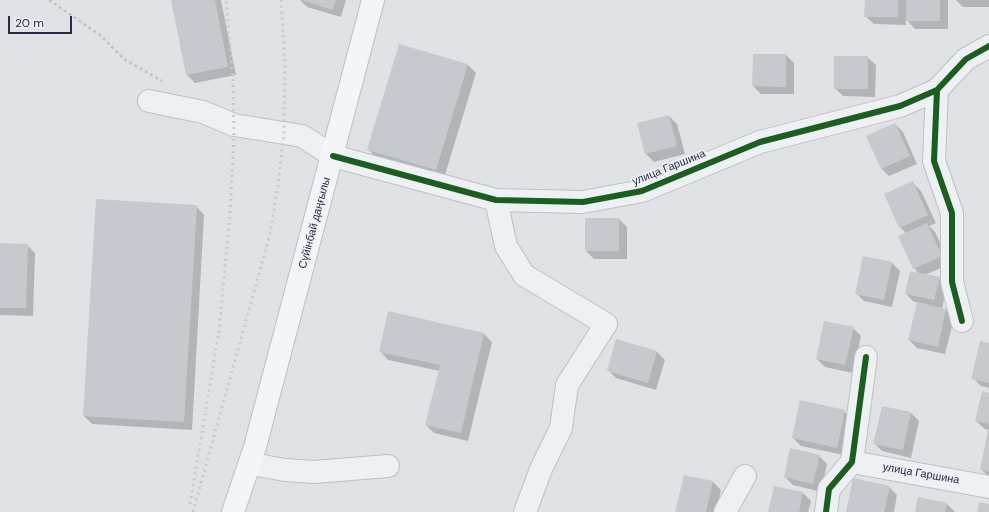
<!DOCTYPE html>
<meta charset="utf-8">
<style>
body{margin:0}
#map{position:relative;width:989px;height:512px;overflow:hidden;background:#e0e2e6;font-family:"DM Sans",sans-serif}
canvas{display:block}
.scale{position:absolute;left:8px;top:16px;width:64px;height:18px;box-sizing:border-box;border:2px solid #252d41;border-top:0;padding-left:5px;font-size:12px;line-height:14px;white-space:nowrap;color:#252d41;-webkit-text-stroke:3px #edf0f6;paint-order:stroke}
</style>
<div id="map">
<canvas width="989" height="512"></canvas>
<div class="scale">20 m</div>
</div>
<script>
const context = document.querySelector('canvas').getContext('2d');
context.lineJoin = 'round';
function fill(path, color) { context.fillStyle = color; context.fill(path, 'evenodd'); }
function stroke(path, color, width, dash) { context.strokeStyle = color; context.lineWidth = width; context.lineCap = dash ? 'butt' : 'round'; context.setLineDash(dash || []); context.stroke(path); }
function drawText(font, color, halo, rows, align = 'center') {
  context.font = font + ' "DM Sans",sans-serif'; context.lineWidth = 3.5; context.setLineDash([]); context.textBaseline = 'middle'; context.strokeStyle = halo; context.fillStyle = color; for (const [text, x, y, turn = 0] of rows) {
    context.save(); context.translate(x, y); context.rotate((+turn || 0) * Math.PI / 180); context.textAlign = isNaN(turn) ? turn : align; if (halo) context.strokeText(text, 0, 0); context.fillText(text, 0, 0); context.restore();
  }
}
fill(new Path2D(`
 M 172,0 L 221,0 L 236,75 L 195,83 L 187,75 Z
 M 300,0 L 346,0 L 341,17 L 307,7 Z
 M 866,0 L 948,0 L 948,29 L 915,29 L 906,19 L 906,25 L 874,24 L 865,16 Z
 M 956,0 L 989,0 L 989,7 L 963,7 Z
 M 786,55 L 794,63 L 794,94 L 761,94 L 753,86 Z
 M 867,57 L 876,65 L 875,97 L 843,96 L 835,88 Z
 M 468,65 L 476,73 L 444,178 L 376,158 L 368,149 Z
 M 669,116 L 677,124 L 685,154 L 654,162 L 646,154 L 638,124 Z
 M 895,124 L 903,132 L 917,164 L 889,176 L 881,168 Z
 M 913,183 L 921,191 L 936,223 L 929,226 L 935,232 L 950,264 L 925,275 L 939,278 L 947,286 L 942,309 L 946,310 L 954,318 L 945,354 L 917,348 L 909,340 L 918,302 L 914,302 L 906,294 L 919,274 L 914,268 L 906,233 L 900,227 Z
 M 196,206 L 204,215 L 192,430 L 92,424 L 84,416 Z
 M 619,219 L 627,227 L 627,259 L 594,259 L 586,251 Z
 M 0,244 L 27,245 L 35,253 L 33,316 L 0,315 Z
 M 864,257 L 892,263 L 900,271 L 892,307 L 864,301 L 856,293 Z
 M 389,312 L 484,334 L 492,342 L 468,441 L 434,433 L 426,425 L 440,371 L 388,360 L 380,351 Z
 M 853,328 L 861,336 L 853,373 L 825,367 L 817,359 Z
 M 617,340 L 657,352 L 665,360 L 656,390 L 616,378 L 608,370 Z
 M 989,344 L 989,388 L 981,386 L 973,378 Z
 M 989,394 L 989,430 L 985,429 L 976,421 Z
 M 844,411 L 852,419 L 844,455 L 801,446 L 793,438 Z
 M 911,413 L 919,421 L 911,458 L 882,451 L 874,443 Z
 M 989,433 L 989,477 L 981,469 Z
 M 819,456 L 827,464 L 821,492 L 793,485 L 785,477 Z
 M 685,476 L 713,482 L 721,490 L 716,512 L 676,512 Z
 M 889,487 L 897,495 L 894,512 L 847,512 Z
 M 803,493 L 811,501 L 808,512 L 769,512 Z
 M 919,498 L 947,504 L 955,512 L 916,512 Z`), '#0003');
fill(new Path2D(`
 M 171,0 L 215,0 L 228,67 L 186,75 Z
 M 301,0 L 336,0 L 333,10 Z
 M 865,0 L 898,0 L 898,17 L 864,17 Z
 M 906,0 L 940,0 L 940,21 L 906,21 Z
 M 399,44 L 468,64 L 436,170 L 367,150 Z
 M 753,54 L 786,54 L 786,87 L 752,86 Z
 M 834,56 L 868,56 L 868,89 L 834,89 Z
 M 669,115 L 677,146 L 645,154 L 637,123 Z
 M 895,123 L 910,156 L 881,169 L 866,136 Z
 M 913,181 L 928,215 L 899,228 L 884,194 Z
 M 96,199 L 197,205 L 184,422 L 83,416 Z
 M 585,218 L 619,218 L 619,251 L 585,251 Z
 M 927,223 L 942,256 L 913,269 L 898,236 Z
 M 0,243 L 28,244 L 26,308 L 0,308 Z
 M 863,256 L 892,262 L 884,300 L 855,294 Z
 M 910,271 L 940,277 L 934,300 L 905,294 Z
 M 917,302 L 946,309 L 938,347 L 908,340 Z
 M 388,311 L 484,333 L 461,433 L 425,425 L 440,365 L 379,352 Z
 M 824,321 L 854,327 L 845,365 L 816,359 Z
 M 616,339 L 657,351 L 648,383 L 607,371 Z
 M 980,341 L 989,343 L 989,383 L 971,379 Z
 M 982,391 L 989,393 L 989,424 L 975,421 Z
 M 800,400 L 845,410 L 837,448 L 792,438 Z
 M 882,406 L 911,412 L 903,450 L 873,444 Z
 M 988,430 L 989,430 L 989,472 L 980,470 Z
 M 790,448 L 820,455 L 813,484 L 784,477 Z
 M 684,475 L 713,481 L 706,512 L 675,512 Z
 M 853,478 L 890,486 L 884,512 L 846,512 Z
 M 774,486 L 803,492 L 799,512 L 768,512 Z
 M 918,497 L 947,503 L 945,512 L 915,512 Z
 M 979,502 L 989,504 L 989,512 L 977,512 Z`), '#c6c9cd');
const minor = new Path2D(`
 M 937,90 L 934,161 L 952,213 L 952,282 L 962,321
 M 149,101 L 203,112 L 234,125 L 302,136 L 333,156 L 496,200 L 583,202 L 642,191 L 760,142 L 900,106 L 937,90 L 966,59 L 989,46
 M 496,200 L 506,246 L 524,275 L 606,324 L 567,385 L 561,428 L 541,469 L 525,512
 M 852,462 L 989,487
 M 252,464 L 285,470 L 314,472 L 388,466
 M 725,512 L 745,476
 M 826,512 L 829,489 L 852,462 L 866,357`);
const major = new Path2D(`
 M 233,512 L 255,447 L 373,0`);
stroke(minor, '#bec0c4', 24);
stroke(major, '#bcbfc4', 24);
stroke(new Path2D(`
 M 49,0 L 100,35 L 124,59 L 162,81`), '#c2c3c9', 2.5, [3, 3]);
stroke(minor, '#eff0f3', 22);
stroke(major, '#f4f5f6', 22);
stroke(new Path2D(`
 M 190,504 L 219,331 L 230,214 L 234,136 L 233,79 L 226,0
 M 193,512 L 270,234 L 278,186 L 284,132 L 285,64 L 281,0`), '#c8cace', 3, [2, 4]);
stroke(new Path2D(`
 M 937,90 L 934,161 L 952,213 L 952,282 L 962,321
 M 333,156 L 496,200 L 583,202 L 642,191 L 760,142 L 900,106 L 937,90 L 966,59 L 989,46
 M 826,512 L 829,489 L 852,462 L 866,357`), '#1b5e20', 6);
drawText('11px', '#252d41', '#edf0f6', [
 ["улица Гаршина",669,168,-22],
 ["Сүйінбай даңғылы",315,223,-75],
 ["улица Гаршина",921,474,10]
]);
</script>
